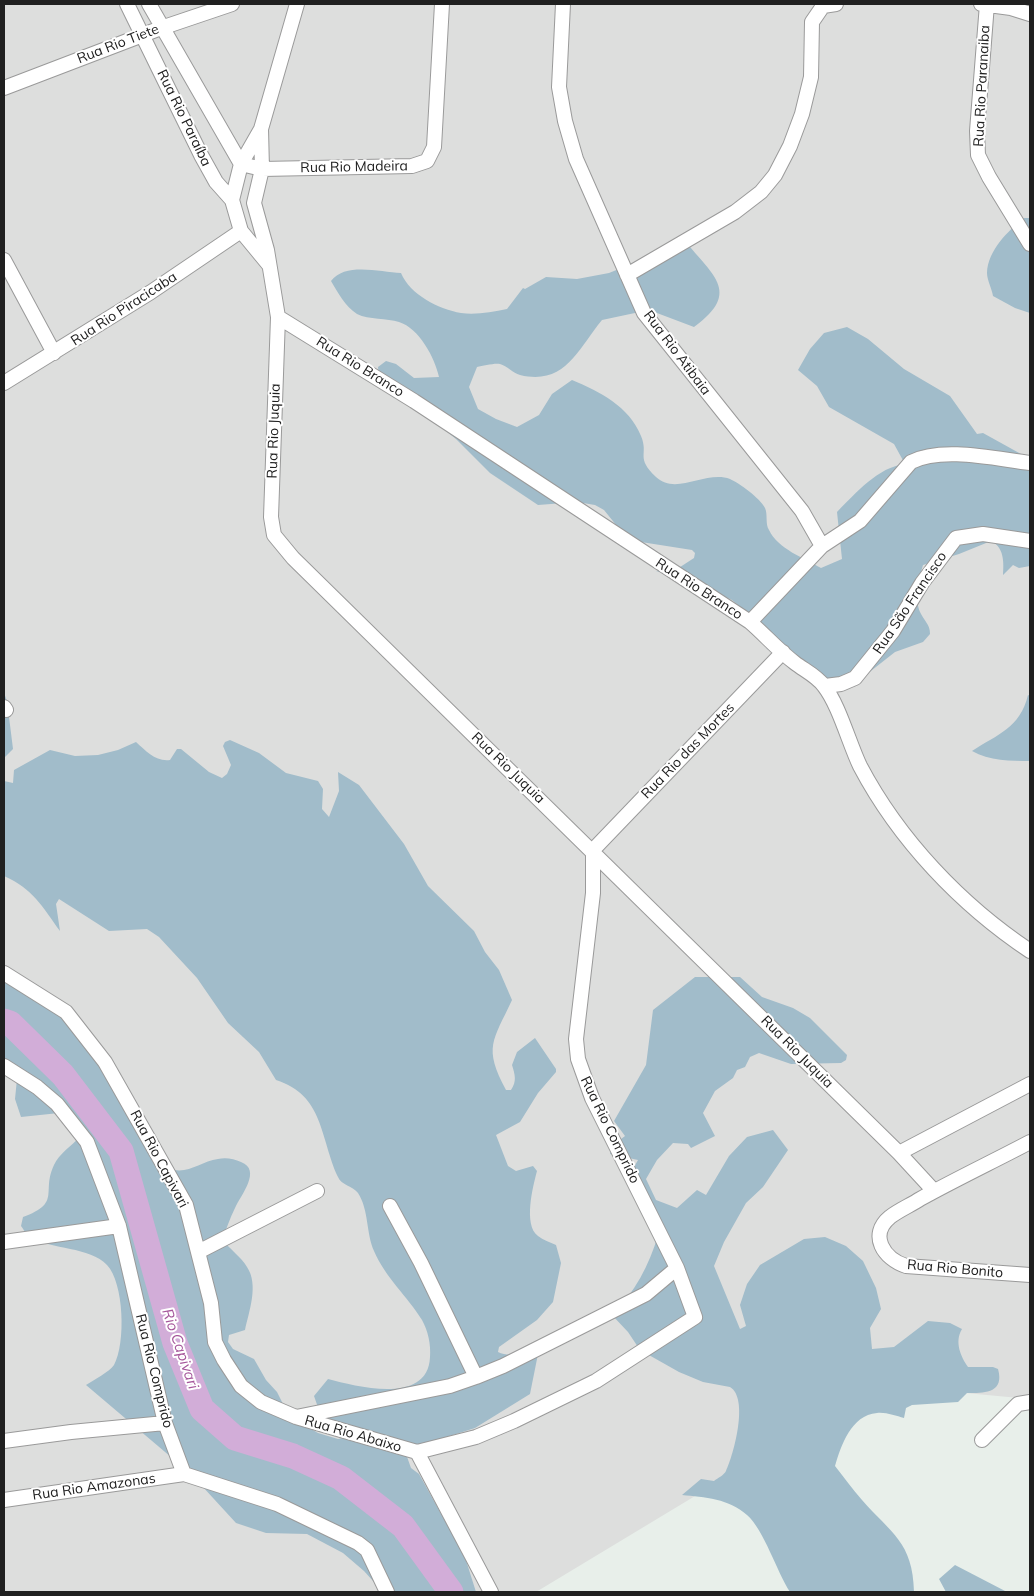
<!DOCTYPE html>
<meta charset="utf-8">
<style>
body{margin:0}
#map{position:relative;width:1034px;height:1596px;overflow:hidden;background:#e8efea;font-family:Mulish,sans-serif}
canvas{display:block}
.frame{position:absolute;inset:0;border:5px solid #202020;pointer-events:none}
</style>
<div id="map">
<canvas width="1034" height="1596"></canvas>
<div class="frame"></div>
</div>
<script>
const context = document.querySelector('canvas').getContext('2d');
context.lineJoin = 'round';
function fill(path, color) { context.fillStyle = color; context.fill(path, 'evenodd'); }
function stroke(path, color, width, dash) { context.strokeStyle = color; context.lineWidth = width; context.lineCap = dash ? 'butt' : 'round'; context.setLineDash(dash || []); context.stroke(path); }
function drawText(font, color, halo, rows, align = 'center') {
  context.font = font + ' Mulish,sans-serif'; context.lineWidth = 4; context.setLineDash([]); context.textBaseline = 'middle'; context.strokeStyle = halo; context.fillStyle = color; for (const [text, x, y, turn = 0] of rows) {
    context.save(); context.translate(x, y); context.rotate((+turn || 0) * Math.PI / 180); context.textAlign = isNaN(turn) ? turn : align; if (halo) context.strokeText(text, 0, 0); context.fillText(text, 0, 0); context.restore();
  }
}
fill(new Path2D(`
 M 4,4 L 1030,4 L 1030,1399 L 879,1385 L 536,1592 L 4,1592 Z`), '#dddedd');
fill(new Path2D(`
 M 1024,218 L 1030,218 L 1030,313 L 1015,308 L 993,296 C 992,289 987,280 987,273 C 988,250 1008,231 1024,218 Z
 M 683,238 C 710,274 744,291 694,327 L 649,310 L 602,320 C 578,349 565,386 520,375 C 513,373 507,366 500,364 C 494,363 483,366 477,367 L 469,387 L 478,409 L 496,419 L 517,427 L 539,415 L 552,394 L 572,380 C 600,392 629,406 641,436 C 649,455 635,457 656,477 C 676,496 706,470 730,479 C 739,483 760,498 765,508 C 768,514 765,524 769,530 C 778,549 804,558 821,568 L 842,559 L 837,512 C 856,493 878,467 905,464 L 894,444 L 829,407 L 817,386 L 798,370 L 810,349 L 824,333 L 847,327 L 868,339 L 904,369 L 950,396 L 977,434 L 983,433 L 1030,459 L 1030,566 L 1019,568 L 1013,565 L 1003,575 C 1004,562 1004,547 991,541 L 959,554 L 923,565 L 915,592 C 918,599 917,606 920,612 C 924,621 930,624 930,634 L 923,642 L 895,652 L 853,685 L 847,681 L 807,676 L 779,655 L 767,649 L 749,614 L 732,600 L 688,579 L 656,571 L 674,571 L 694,558 L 695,553 L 692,550 L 641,542 L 625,536 L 604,510 L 595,505 L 577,502 L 538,505 L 490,473 L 456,439 L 379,377 L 378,367 L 386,361 L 396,364 L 414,378 L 439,377 C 435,358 419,328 399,322 C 387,318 369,320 357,314 C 345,306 338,293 331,281 C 345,262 380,272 401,273 C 410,295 439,309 461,313 C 476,315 492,312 507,309 L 523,288 L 525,289 L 546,277 L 577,279 L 609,273 L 646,258 Z
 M 4,693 L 7,701 L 13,749 L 4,758 Z
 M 1028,695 L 1030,696 L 1030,761 C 1011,761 989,761 972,751 C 998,734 1020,728 1028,695 Z
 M 230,740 L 259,753 L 286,773 L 318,781 L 323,789 L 322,809 L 329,817 L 339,791 L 338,772 L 359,785 L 404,844 L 428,886 L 474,931 L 485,952 L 499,970 L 512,1000 C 493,1041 483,1047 506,1090 L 511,1090 C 517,1081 515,1075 512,1065 L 517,1052 L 535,1038 L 556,1069 L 556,1072 L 538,1093 L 520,1122 L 496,1135 L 508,1166 L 516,1171 L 533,1166 L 537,1171 C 533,1186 523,1225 538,1236 C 543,1240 550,1242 556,1245 L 561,1263 L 553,1302 L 537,1320 L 499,1347 L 498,1352 C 512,1359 528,1351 540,1344 L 530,1394 L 475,1428 L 415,1447 L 406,1454 L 411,1468 L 419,1474 L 445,1521 L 459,1538 L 476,1592 L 383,1592 L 364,1571 L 343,1553 L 307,1534 L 266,1533 L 236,1523 L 191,1474 L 86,1385 C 94,1380 109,1372 114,1365 C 126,1343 124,1283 107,1265 C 90,1247 51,1249 31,1238 C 27,1236 24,1230 21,1226 L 23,1217 C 62,1203 41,1192 54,1165 C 59,1154 71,1146 80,1137 L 59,1113 L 21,1117 L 15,1099 L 17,1079 L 4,1072 L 4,977 L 52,1004 L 86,1040 L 135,1123 L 174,1170 C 190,1173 202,1161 218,1159 C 226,1157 234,1159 241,1162 C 262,1170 241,1195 235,1208 C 230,1218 226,1230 222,1240 C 230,1249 241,1257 247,1267 C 259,1285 249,1311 245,1330 L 229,1335 L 228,1342 L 233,1349 L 254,1359 L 266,1380 L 277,1392 L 289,1416 L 318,1433 L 338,1439 L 343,1438 L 343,1434 L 320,1413 L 314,1396 L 328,1379 C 358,1387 428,1405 430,1357 C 431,1344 428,1331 422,1320 C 408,1297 385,1277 374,1251 C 366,1233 369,1210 358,1193 C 353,1186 341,1185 338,1177 C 320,1138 324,1095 276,1080 L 259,1052 L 228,1023 L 197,978 L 159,937 L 147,929 L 109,931 L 59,899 L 56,904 L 60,931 C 42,906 33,889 4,876 L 4,781 L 13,783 L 14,770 L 50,750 L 75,756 L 98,755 L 118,750 L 136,742 C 146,751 156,762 170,760 L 177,749 L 181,749 L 209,772 L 222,778 L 227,774 L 231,765 L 223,746 L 225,742 Z
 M 695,977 L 740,977 L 762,997 L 793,1008 L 810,1018 L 847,1055 L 846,1060 L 841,1063 L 791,1064 L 759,1053 L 750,1057 L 745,1067 L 737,1070 L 733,1078 L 715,1091 L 703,1113 L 715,1136 L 691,1148 L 688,1144 L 673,1143 L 657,1160 L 646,1179 L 656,1200 L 677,1208 L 697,1190 L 706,1195 L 729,1156 L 747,1137 L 773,1130 L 788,1150 L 763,1187 L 746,1203 L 724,1242 L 714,1266 L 740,1329 L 746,1326 L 740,1305 L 747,1284 L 760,1265 L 804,1239 L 825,1237 L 846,1246 L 863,1261 L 876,1288 L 881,1309 L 870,1328 L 872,1349 L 894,1347 L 928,1321 L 950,1323 L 962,1329 C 954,1342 961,1357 968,1367 L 993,1367 L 998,1369 C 1005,1394 983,1393 967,1393 L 958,1402 L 912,1405 L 906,1408 L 904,1418 C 896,1416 886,1412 877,1413 C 851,1415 841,1446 835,1466 C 844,1477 852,1489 862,1500 C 891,1533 913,1542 914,1592 L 790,1592 C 777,1572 764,1530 747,1515 C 730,1499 704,1497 682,1495 L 701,1479 L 714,1481 C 718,1478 724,1475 726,1471 C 734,1454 749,1398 730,1387 L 703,1382 L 679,1372 L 640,1350 L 628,1332 L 612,1315 C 635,1292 649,1266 658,1235 L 630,1174 L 638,1160 L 610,1154 L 612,1146 L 625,1136 L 614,1121 L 646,1065 L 653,1010 Z
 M 955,1565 L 1007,1592 L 946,1592 L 939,1579 Z`), '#a1bcca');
stroke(new Path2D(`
 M 4,1021 L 10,1023 L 63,1075 L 121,1151 L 175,1343 L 202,1409 L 235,1438 L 293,1456 L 341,1478 L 403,1526 L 451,1592`), '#d2add8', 25);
const minor = new Path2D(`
 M 127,4 L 201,155 L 216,182 L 232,200 L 241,231 L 269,265
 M 149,4 L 241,164
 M 563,4 L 559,87 L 565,121 L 576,159 L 644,313 L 802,511 L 822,546 L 750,622
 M 981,4 L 1011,8 L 1030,14
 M 987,4 L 977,131 L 978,155 L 989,177 L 1030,244
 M 4,88 L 161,28 L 232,4
 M 261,129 L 262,169 L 254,203 L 267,250 L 278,317 L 271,517 L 274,535 L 293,558 L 899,1153 L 934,1191
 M 241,164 L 262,169 L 412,166 L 427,161 L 434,147 L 442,4
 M 232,200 L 241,164 L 261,129 L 297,4
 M 4,260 L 54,353
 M 627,275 L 735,212 L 761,192 L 775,175 L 790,146 L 802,114 L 811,77 L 812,22 L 823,6 L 836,4
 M 278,317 L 414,401 L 750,622 C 765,635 779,651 795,663 C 804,670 817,676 824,686 C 839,705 849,743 860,766 C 899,840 961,905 1030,951
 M 4,383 L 151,292 L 241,231
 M 822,546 L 860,521 L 911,462 C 942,446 996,459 1030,463
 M 825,686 L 841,684 L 855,678 L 893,631 L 922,583 L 956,538 L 983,534 L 1030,541
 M 4,707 L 6,710
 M 4,973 L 66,1012 L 105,1062 L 186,1205 L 211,1303 L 215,1342 L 224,1360 L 241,1386 L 261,1402 L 296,1417 L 417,1452 L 476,1437 L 514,1421 L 596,1381 L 695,1317 L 677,1268
 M 4,1066 L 37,1087 L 57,1104 L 87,1142 L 119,1226 L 165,1423 L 184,1474 L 277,1504 L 358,1543 L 367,1550 L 387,1592
 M 1030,1142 C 994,1161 956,1179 920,1199 C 911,1205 899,1210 890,1217 C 868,1235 884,1259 906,1266 L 1030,1275
 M 899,1153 L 1030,1084
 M 390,1206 L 421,1263 L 476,1377
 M 4,1242 L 119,1226
 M 198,1252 L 317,1191
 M 296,1417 L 450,1386 L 476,1377 L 503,1366 L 646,1294 L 677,1268 L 592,1098 L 578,1059 L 576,1039 L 593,893 L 593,850 L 783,652
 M 982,1440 L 1018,1404 L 1030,1402
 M 4,1441 L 71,1432 L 165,1423
 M 417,1452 L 491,1592
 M 4,1500 L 184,1474`);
stroke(minor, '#9a9a9a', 16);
stroke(minor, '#fff', 14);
drawText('14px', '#202020', '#fff', [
 ["Rua Rio Tiete",118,44,-21],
 ["Rua Rio Paranaiba",982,86,-87],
 ["Rua Rio Paraíba",184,118,64],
 ["Rua Rio Madeira",354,167,-1],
 ["Rua Rio Piracicaba",124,309,-33],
 ["Rua Rio Atibaia",677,353,53],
 ["Rua Rio Branco",360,367,32],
 ["Rua Rio Juquia",274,431,-88],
 ["Rua Rio Branco",699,589,33],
 ["Rua São Francisco",910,603,-56],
 ["Rua Rio das Mortes",688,751,-46],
 ["Rua Rio Juquia",508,768,44],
 ["Rua Rio Juquia",797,1052,45],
 ["Rua Rio Comprido",610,1130,64],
 ["Rua Rio Capivari",159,1159,62],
 ["Rua Rio Bonito",955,1269,5],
 ["Rua Rio Comprido",154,1371,76],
 ["Rua Rio Abaixo",353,1434,16],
 ["Rua Rio Amazonas",94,1487,-8]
]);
drawText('italic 15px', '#a5579b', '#fff', [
 ["Rio Capivari",180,1349,71]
]);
</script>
